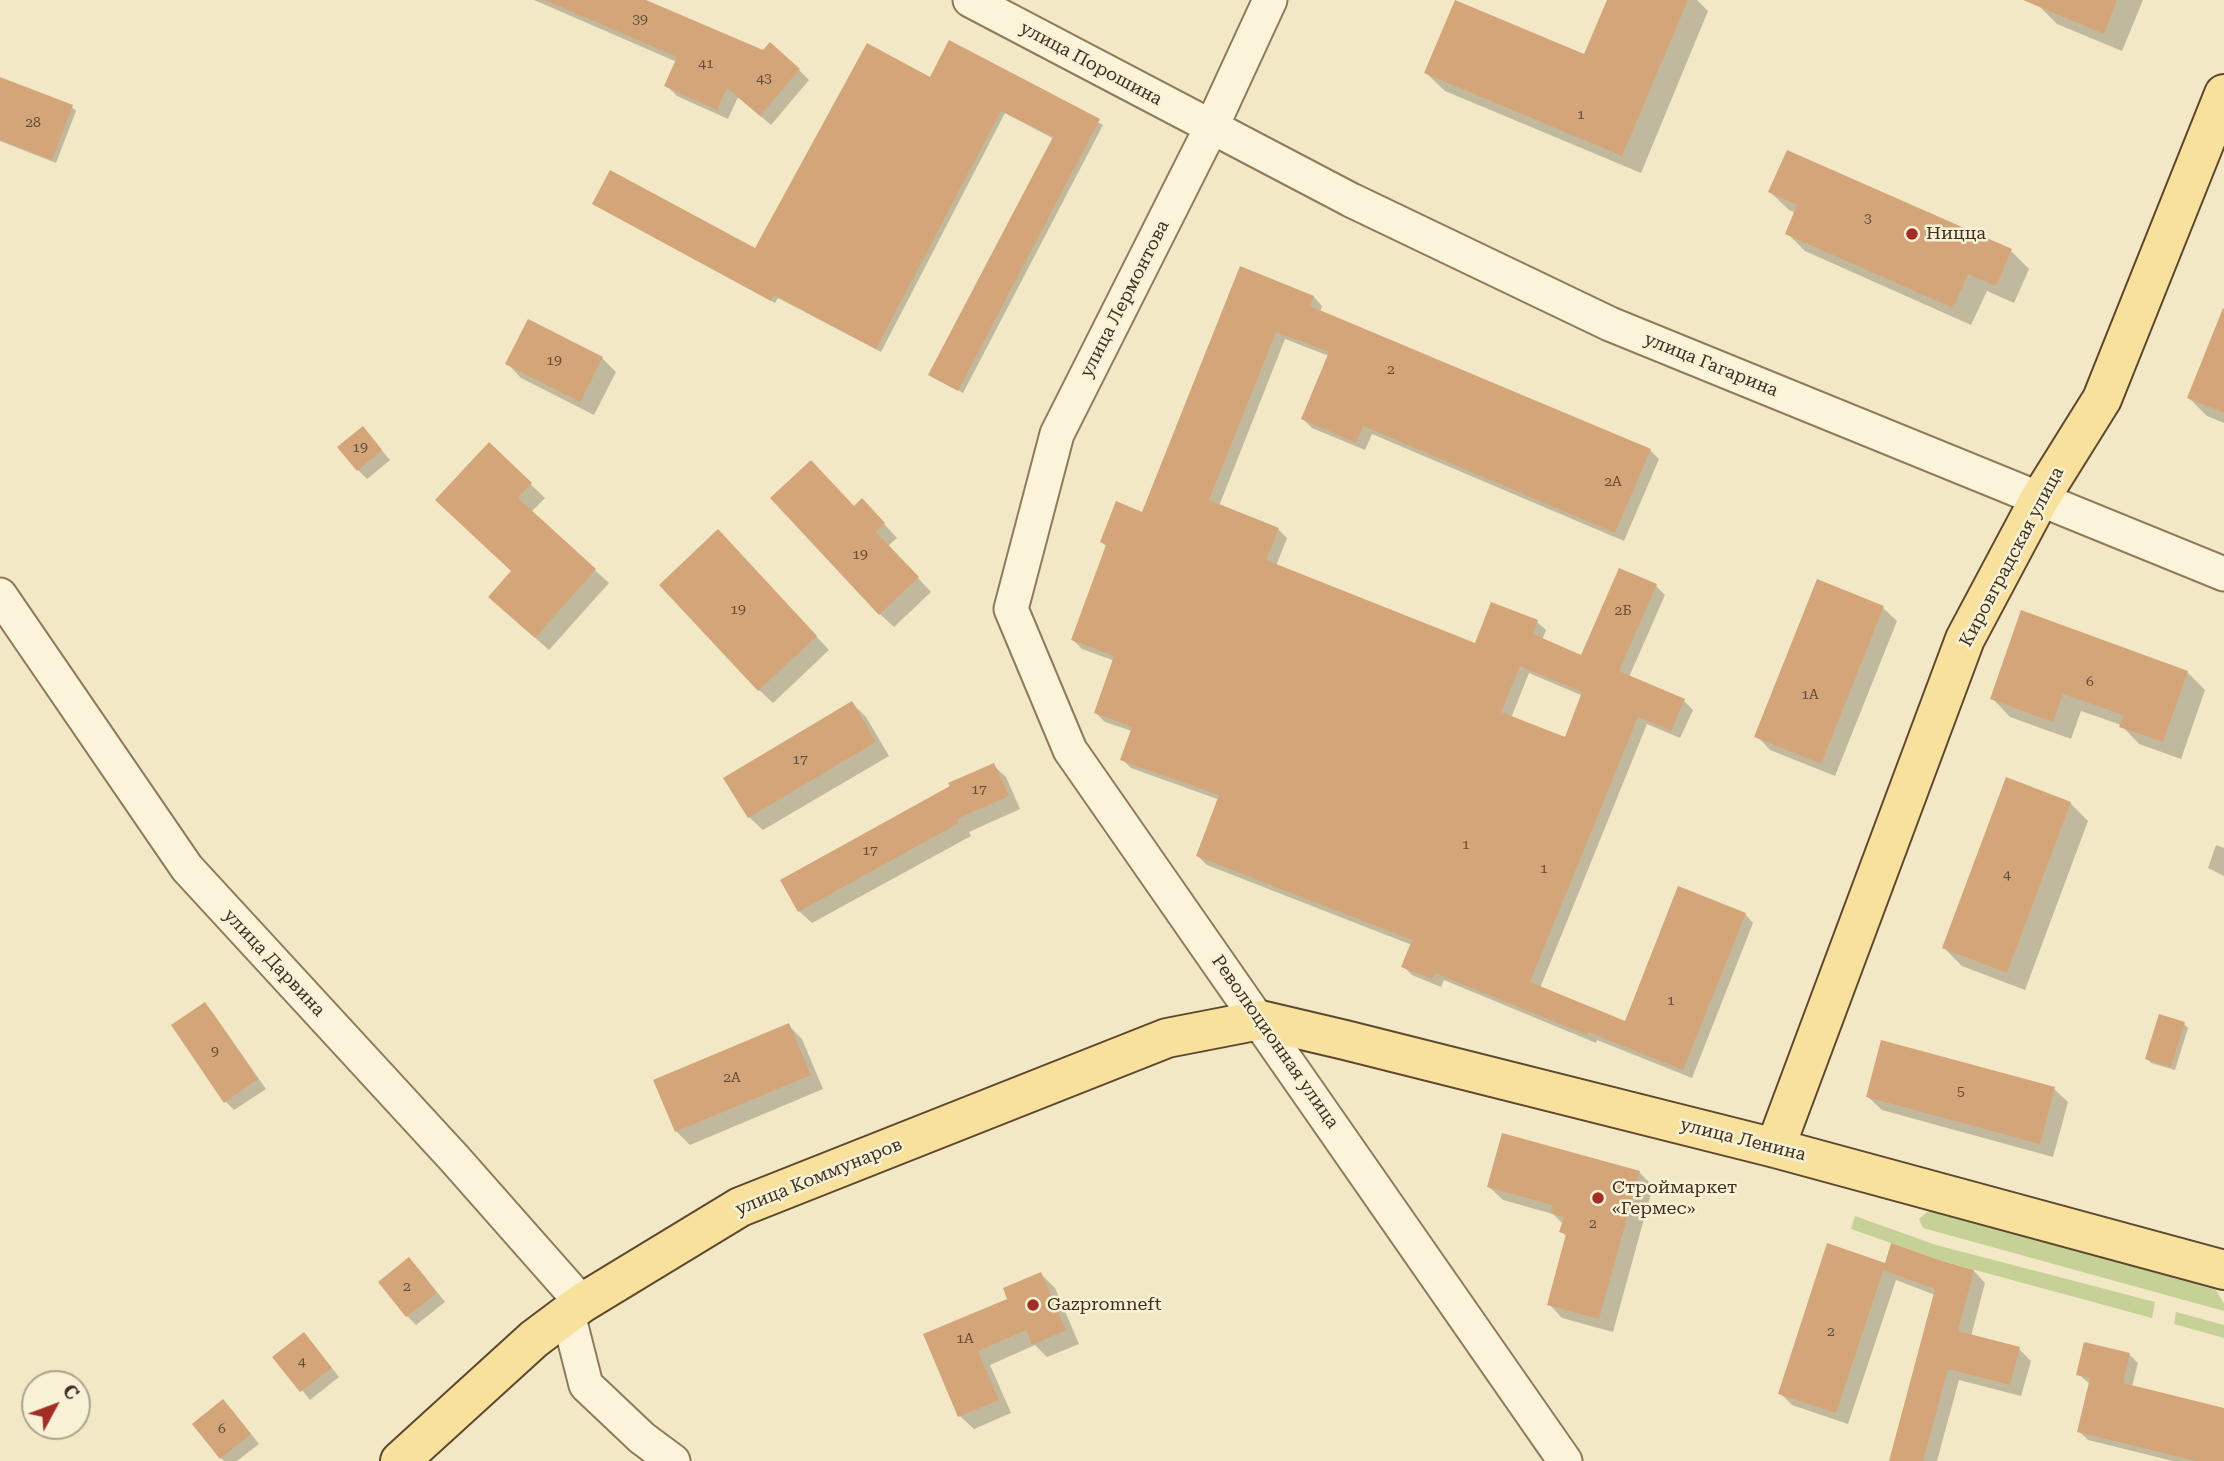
<!DOCTYPE html>
<meta charset="utf-8">
<style>
body{margin:0}
#map{position:relative;width:2224px;height:1461px;overflow:hidden;background:#f2e8c6;font-family:"Roboto Serif",serif}
canvas{display:block}
.north{position:absolute;left:21px;top:1370px;width:70px;height:70px;box-sizing:border-box;background:#f8f1d6;border:2px solid #aea48d;border-radius:50%;rotate:49deg;font-size:19px;font-weight:700;line-height:28px;text-align:center;color:#3e301f}
.north::after{content:'';display:block;margin:auto;width:24px;height:32px;background:#a32d25;clip-path:polygon(50% 0,100% 100%,50% 72%,0 100%)}
</style>
<div id="map">
<canvas width="2224" height="1461"></canvas>
<div class="north">С</div>
</div>
<script>
const context = document.querySelector('canvas').getContext('2d');
context.lineJoin = 'round';
function fill(path, color) { context.fillStyle = color; context.fill(path, 'evenodd'); }
function stroke(path, color, width, dash) { context.strokeStyle = color; context.lineWidth = width; context.lineCap = dash ? 'butt' : 'round'; context.setLineDash(dash || []); context.stroke(path); }
function drawText(font, color, halo, rows, align = 'center') {
  context.font = font + ' "Roboto Serif",serif'; context.lineWidth = 5; context.setLineDash([]); context.textBaseline = 'middle'; context.strokeStyle = halo; context.fillStyle = color; for (const [text, x, y, turn = 0] of rows) {
    context.save(); context.translate(x, y); context.rotate((+turn || 0) * Math.PI / 180); context.textAlign = isNaN(turn) ? turn : align; if (halo) context.strokeText(text, 0, 0); context.fillText(text, 0, 0); context.restore();
  }
}
fill(new Path2D(`
 M 1933,1211 L 2216,1290 L 2224,1304 L 2224,1311 L 1923,1228 L 1919,1219 L 1927,1212 Z
 M 1855,1216 L 1936,1245 L 2155,1302 L 2152,1318 L 1942,1261 L 1851,1229 Z
 M 2176,1312 L 2224,1325 L 2224,1338 L 2174,1324 Z`), '#c6d198');
fill(new Path2D(`
 M 534,0 L 642,0 L 799,70 L 809,80 L 771,125 L 738,97 L 728,119 L 677,96 L 666,85 L 677,62 Z
 M 1609,0 L 1697,0 L 1708,11 L 1641,173 L 1445,91 L 1426,73 L 1585,57 Z
 M 2042,0 L 2143,0 L 2122,51 L 2057,24 L 2039,6 Z
 M 950,43 L 1103,125 L 963,393 L 931,375 L 1054,139 L 1005,113 L 881,352 L 778,298 L 775,303 L 594,204 L 756,251 L 931,80 Z
 M 0,78 L 72,107 L 76,111 L 56,163 L 0,141 Z
 M 1770,192 L 2011,251 L 2029,269 L 2014,303 L 1987,291 L 1971,325 L 1805,251 L 1787,233 L 1796,213 L 1789,210 Z
 M 1241,268 L 1314,297 L 1322,306 L 1320,312 L 1650,450 L 1659,459 L 1624,541 L 1372,434 L 1365,450 L 1312,428 L 1303,419 L 1329,356 L 1285,339 L 1219,506 L 1278,529 L 1287,538 L 1276,566 L 1476,645 L 1537,622 L 1546,630 L 1542,640 L 1582,657 L 1656,586 L 1665,595 L 1629,677 L 1684,701 L 1693,710 L 1680,738 L 1647,724 L 1540,988 L 1626,1023 L 1745,914 L 1753,923 L 1692,1078 L 1597,1040 L 1596,1043 L 1444,980 L 1441,987 L 1412,975 L 1403,966 L 1412,945 L 1207,865 L 1198,856 L 1220,800 L 1131,768 L 1122,759 L 1132,731 L 1105,722 L 1096,713 L 1115,661 L 1082,649 L 1073,640 L 1107,547 L 1102,542 L 1143,514 ZM 1529,673 L 1583,696 L 1566,739 L 1511,718 Z
 M 2224,332 L 2224,423 L 2207,416 L 2189,398 Z
 M 602,358 L 616,372 L 594,415 L 521,378 L 508,364 Z
 M 363,428 L 390,460 L 367,479 L 358,470 Z
 M 489,445 L 545,498 L 531,512 L 609,583 L 549,650 L 504,610 L 513,572 Z
 M 854,508 L 875,514 L 897,538 L 888,546 L 931,592 L 894,627 L 880,614 Z
 M 732,545 L 829,650 L 773,703 L 759,690 Z
 M 1883,608 L 1897,621 L 1835,776 L 1770,750 L 1757,736 Z
 M 2187,672 L 2205,690 L 2181,759 L 2139,744 L 2121,725 L 2081,711 L 2071,739 L 2010,717 L 1992,698 Z
 M 852,703 L 866,717 L 889,756 L 763,830 L 749,817 Z
 M 993,765 L 1006,777 L 1020,809 L 969,832 L 971,836 L 812,923 L 799,911 Z
 M 2070,803 L 2088,821 L 2025,990 L 1962,966 L 1944,948 Z
 M 2216,845 L 2224,848 L 2224,876 L 2208,868 Z
 M 205,1004 L 213,1013 L 266,1089 L 234,1110 L 226,1102 Z
 M 2184,1024 L 2188,1028 L 2175,1070 L 2151,1063 L 2147,1059 Z
 M 788,1025 L 802,1039 L 823,1089 L 690,1145 L 676,1131 Z
 M 2054,1089 L 2068,1102 L 2053,1157 L 1882,1110 L 1868,1097 Z
 M 1639,1172 L 1653,1186 L 1613,1332 L 1562,1318 L 1549,1304 L 1567,1237 L 1561,1231 L 1563,1224 L 1553,1214 L 1503,1200 L 1489,1187 Z
 M 1887,1265 L 1974,1271 L 1985,1283 L 1971,1336 L 2019,1349 L 2031,1361 L 2021,1396 L 1959,1380 L 1937,1461 L 1891,1461 L 1935,1295 L 1896,1280 L 1848,1424 L 1792,1405 L 1780,1393 Z
 M 418,1268 L 445,1302 L 416,1325 L 407,1316 Z
 M 1041,1274 L 1055,1288 L 1079,1344 L 1047,1357 L 1035,1345 L 990,1365 L 1011,1413 L 974,1429 L 960,1416 L 925,1335 L 1009,1300 Z
 M 312,1343 L 339,1377 L 310,1400 L 275,1357 Z
 M 2129,1354 L 2138,1363 L 2132,1387 L 2224,1410 L 2224,1461 L 2173,1461 L 2088,1440 L 2079,1431 L 2090,1384 L 2078,1374 Z
 M 232,1410 L 259,1444 L 237,1461 L 224,1461 L 221,1458 Z`), '#0003');
fill(new Path2D(`
 M 545,0 L 646,0 L 763,50 L 770,42 L 800,69 L 760,116 L 727,88 L 717,110 L 664,86 L 677,57 Z
 M 1455,0 L 1584,54 L 1607,0 L 1688,0 L 1622,156 L 1424,73 Z
 M 2023,0 L 2117,0 L 2104,34 Z
 M 949,40 L 1100,119 L 958,391 L 928,375 L 1053,137 L 1001,111 L 876,349 L 774,295 L 771,301 L 592,204 L 610,170 L 755,248 L 867,43 L 930,77 Z
 M 0,77 L 73,105 L 52,160 L 0,140 Z
 M 1787,150 L 2012,249 L 1996,286 L 1968,274 L 1953,308 L 1785,234 L 1797,205 L 1768,192 Z
 M 1240,266 L 1314,296 L 1310,306 L 1651,449 L 1615,533 L 1363,426 L 1356,443 L 1301,419 L 1329,352 L 1276,332 L 1209,500 L 1279,528 L 1266,560 L 1475,643 L 1491,602 L 1538,620 L 1533,634 L 1581,655 L 1619,568 L 1657,584 L 1619,671 L 1685,699 L 1671,731 L 1638,717 L 1530,982 L 1625,1021 L 1678,886 L 1746,913 L 1683,1070 L 1588,1032 L 1587,1035 L 1435,973 L 1432,979 L 1401,967 L 1412,940 L 1196,856 L 1219,795 L 1120,760 L 1132,727 L 1094,713 L 1114,656 L 1071,640 L 1106,545 L 1100,542 L 1116,501 L 1142,512 ZM 1520,666 L 1582,692 L 1565,737 L 1501,712 Z
 M 2223,308 L 2224,309 L 2224,413 L 2187,398 Z
 M 528,319 L 603,357 L 580,402 L 505,364 Z
 M 363,426 L 382,450 L 357,471 L 337,447 Z
 M 489,442 L 532,483 L 518,498 L 596,569 L 535,638 L 488,597 L 511,571 L 435,500 Z
 M 811,460 L 854,506 L 862,498 L 885,523 L 876,532 L 919,577 L 879,615 L 770,498 Z
 M 718,529 L 817,636 L 758,691 L 659,585 Z
 M 1817,579 L 1884,606 L 1821,764 L 1754,737 Z
 M 2021,610 L 2188,671 L 2163,742 L 2119,727 L 2123,715 L 2063,694 L 2053,722 L 1990,699 Z
 M 852,701 L 876,742 L 748,818 L 723,778 Z
 M 994,763 L 1009,796 L 957,819 L 959,823 L 798,912 L 780,880 L 950,786 L 948,783 Z
 M 2006,777 L 2071,802 L 2007,973 L 1942,948 Z
 M 205,1002 L 258,1079 L 224,1103 L 171,1025 Z
 M 2159,1014 L 2185,1022 L 2171,1067 L 2145,1059 Z
 M 789,1023 L 811,1075 L 675,1132 L 653,1080 Z
 M 1881,1040 L 2055,1087 L 2040,1144 L 1866,1097 Z
 M 1502,1133 L 1640,1171 L 1599,1319 L 1547,1305 L 1566,1234 L 1559,1232 L 1564,1217 L 1550,1213 L 1552,1205 L 1487,1187 Z
 M 1827,1243 L 1885,1263 L 1891,1243 L 1942,1261 L 1974,1270 L 1958,1331 L 2020,1347 L 2010,1385 L 1948,1369 L 1923,1461 L 1889,1461 L 1935,1289 L 1883,1270 L 1884,1268 L 1836,1413 L 1778,1394 Z
 M 409,1257 L 437,1293 L 406,1317 L 378,1282 Z
 M 1041,1272 L 1066,1330 L 1032,1345 L 1026,1330 L 978,1351 L 999,1400 L 958,1417 L 923,1334 L 1007,1299 L 1003,1288 Z
 M 304,1332 L 332,1368 L 300,1392 L 272,1357 Z
 M 2084,1342 L 2130,1353 L 2123,1383 L 2224,1408 L 2224,1461 L 2196,1461 L 2077,1432 L 2090,1378 L 2076,1375 Z
 M 223,1399 L 251,1434 L 220,1459 L 192,1424 Z`), '#d3a579');
const minor = new Path2D(`
 M 970,0 L 1351,200 L 1610,324 L 2224,574
 M 1270,0 L 1211,128 L 1057,434 L 1011,609 L 1070,750 L 1565,1461
 M 0,595 L 187,868 L 454,1158 L 582,1303
 M 568,1314 L 586,1385 L 642,1438 L 673,1461`);
const major = new Path2D(`
 M 1775,1148 L 1965,639 L 2039,500 L 2102,399 L 2224,94
 M 400,1461 L 534,1339 L 582,1303 L 740,1207 L 1167,1038 L 1260,1020 L 1345,1040 L 1775,1148 L 2224,1270`);
stroke(minor, '#8f7a5a', 37);
stroke(major, '#5d472e', 42);
stroke(minor, '#fbf4da', 33);
stroke(major, '#f7e19c', 38);
for (const [x, y, r, color] of [
 [1912,234,7,"#a32d25"],
 [1598,1198,7,"#a32d25"],
 [1033,1305,7,"#a32d25"]
]) { const dot = new Path2D(); dot.arc(x, y, r, 0, 2 * Math.PI); context.fillStyle = color; context.fill(dot); stroke(dot, '#f8f1d6', 2.5); }
drawText('14px', '#634d36', null, [
 ["39",640,20],
 ["41",706,64],
 ["43",764,79],
 ["1",1581,115],
 ["28",33,123],
 ["3",1868,219],
 ["19",554,361],
 ["2",1391,370],
 ["19",360,448],
 ["2А",1613,482],
 ["19",860,555],
 ["19",738,610],
 ["2Б",1623,611],
 ["6",2090,682],
 ["1А",1810,695],
 ["17",800,760],
 ["17",979,790],
 ["1",1466,845],
 ["17",870,851],
 ["1",1544,869],
 ["4",2007,875],
 ["1",1671,1001],
 ["9",215,1052],
 ["2А",732,1078],
 ["5",1961,1092],
 ["2",1593,1224],
 ["2",407,1287],
 ["2",1831,1332],
 ["1А",965,1339],
 ["4",302,1362],
 ["6",222,1429]
]);
drawText('18px', '#3e301f', '#f8f1d6', [
 ["улица Порошина",1091,64,28],
 ["улица Лермонтова",1125,299,-63],
 ["улица Гагарина",1711,365,22],
 ["Кировградская улица",2012,557,-62],
 ["улица Дарвина",274,963,47],
 ["Революционная улица",1275,1042,55],
 ["улица Ленина",1743,1140,14],
 ["улица Коммунаров",819,1177,-22]
]);
drawText('18px', '#3e301f', '#f8f1d6', [
 ["Ницца",1926,234],
 ["Строймаркет",1612,1188],
 ["«Гермес»",1612,1209],
 ["Gazpromneft",1047,1305]
], 'left');
</script>
